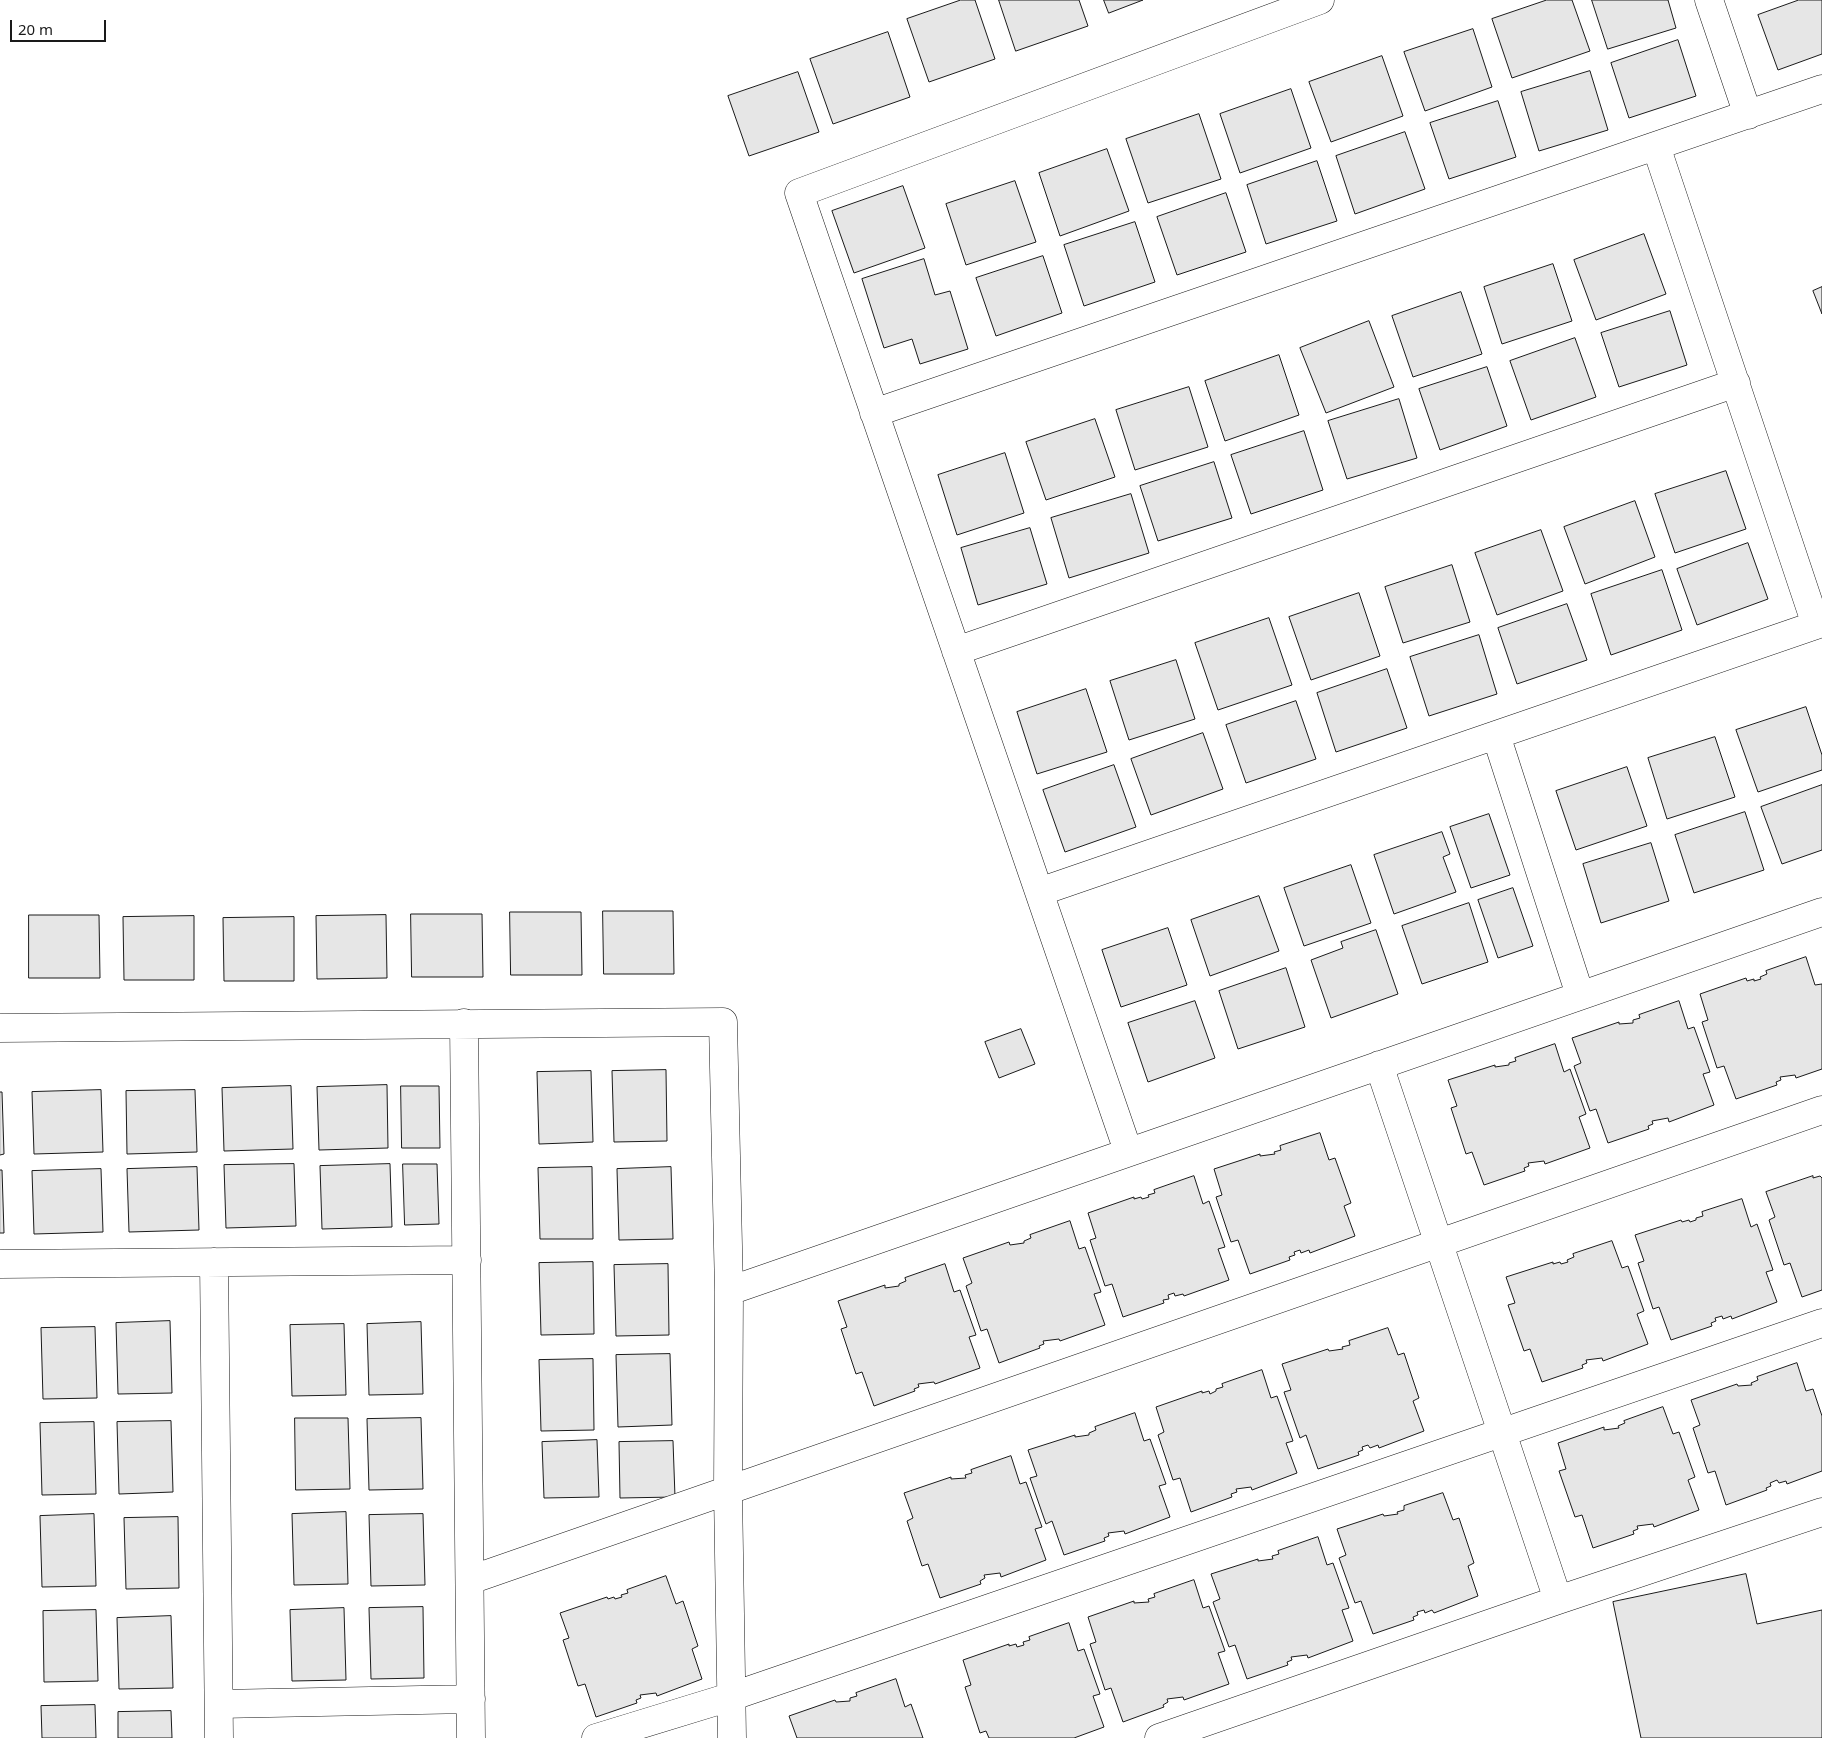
<!DOCTYPE html>
<style>
body{margin:0}
#map{position:relative;width:1822px;height:1738px;overflow:hidden;background:#fff;font-family:"Noto Sans",sans-serif}
canvas{display:block}
.scale{position:absolute;left:10px;top:20px;width:96px;height:22px;box-sizing:border-box;border:2px solid #1a1a1a;border-top:0;padding-left:6px;font-size:15px;line-height:18px;white-space:nowrap;color:#1a1a1a;-webkit-text-stroke:4px #fff;paint-order:stroke}
</style>
<div id="map">
<canvas width="1822" height="1738"></canvas>
<div class="scale">20 m</div>
</div>
<script>
const context = document.querySelector('canvas').getContext('2d');
context.lineJoin = 'round';
function fill(path, color) { context.fillStyle = color; context.fill(path, 'evenodd'); }
function stroke(path, color, width, dash) { context.strokeStyle = color; context.lineWidth = width; context.lineCap = dash ? 'butt' : 'round'; context.setLineDash(dash || []); context.stroke(path); }
const building = new Path2D(`
 M 961,0 L 975,0 L 995,59 L 929,82 L 907,19 Z
 M 999,0 L 1079,0 L 1088,26 L 1016,51 Z
 M 1104,0 L 1143,0 L 1109,13 Z
 M 1547,0 L 1572,0 L 1590,51 L 1512,78 L 1492,19 Z
 M 1592,0 L 1668,0 L 1676,28 L 1608,49 Z
 M 1799,0 L 1822,0 L 1822,54 L 1778,70 L 1758,15 Z
 M 1473,29 L 1492,87 L 1425,111 L 1404,52 Z
 M 888,32 L 910,97 L 833,124 L 810,59 Z
 M 1678,40 L 1696,96 L 1629,118 L 1611,63 Z
 M 1382,56 L 1403,116 L 1331,142 L 1309,82 Z
 M 1590,71 L 1608,130 L 1539,151 L 1521,92 Z
 M 798,72 L 819,132 L 749,156 L 728,96 Z
 M 1291,89 L 1311,148 L 1240,173 L 1220,114 Z
 M 1498,101 L 1516,157 L 1449,179 L 1430,123 Z
 M 1199,114 L 1221,179 L 1148,203 L 1126,139 Z
 M 1405,132 L 1425,189 L 1355,214 L 1336,156 Z
 M 1107,149 L 1129,211 L 1060,236 L 1039,173 Z
 M 1317,161 L 1337,221 L 1266,244 L 1247,185 Z
 M 1015,181 L 1036,242 L 966,265 L 946,204 Z
 M 903,186 L 925,248 L 854,273 L 832,211 Z
 M 1226,193 L 1246,252 L 1177,275 L 1157,217 Z
 M 1135,222 L 1155,282 L 1084,306 L 1064,245 Z
 M 1644,234 L 1666,294 L 1596,320 L 1574,260 Z
 M 1043,256 L 1062,313 L 996,336 L 976,278 Z
 M 924,259 L 935,295 L 950,291 L 968,349 L 920,364 L 912,339 L 884,348 L 862,279 Z
 M 1553,264 L 1572,321 L 1502,344 L 1484,287 Z
 M 1822,287 L 1822,314 L 1813,291 Z
 M 1461,292 L 1482,354 L 1413,377 L 1392,316 Z
 M 1670,311 L 1687,365 L 1619,387 L 1601,333 Z
 M 1369,321 L 1394,387 L 1326,413 L 1300,348 Z
 M 1575,338 L 1596,397 L 1531,420 L 1510,361 Z
 M 1279,355 L 1299,415 L 1225,441 L 1205,381 Z
 M 1487,367 L 1507,426 L 1440,450 L 1419,389 Z
 M 1189,387 L 1208,447 L 1135,470 L 1116,410 Z
 M 1399,399 L 1417,458 L 1347,479 L 1328,421 Z
 M 1095,419 L 1115,477 L 1046,500 L 1026,442 Z
 M 1304,431 L 1323,490 L 1251,514 L 1231,455 Z
 M 1005,453 L 1024,513 L 957,535 L 938,475 Z
 M 1214,462 L 1232,518 L 1158,541 L 1140,486 Z
 M 1726,471 L 1746,529 L 1675,553 L 1655,494 Z
 M 1131,494 L 1149,553 L 1069,578 L 1051,518 Z
 M 1635,501 L 1655,557 L 1585,584 L 1564,527 Z
 M 1030,528 L 1047,584 L 978,605 L 961,548 Z
 M 1541,530 L 1563,591 L 1497,615 L 1475,553 Z
 M 1748,543 L 1768,599 L 1697,625 L 1677,569 Z
 M 1452,565 L 1470,622 L 1403,643 L 1385,587 Z
 M 1662,570 L 1682,630 L 1611,655 L 1591,594 Z
 M 1359,593 L 1380,656 L 1311,680 L 1289,617 Z
 M 1567,604 L 1587,660 L 1517,684 L 1498,628 Z
 M 1269,618 L 1292,685 L 1218,710 L 1195,643 Z
 M 1479,635 L 1497,694 L 1429,716 L 1410,657 Z
 M 1176,660 L 1195,719 L 1129,740 L 1110,681 Z
 M 1387,669 L 1407,728 L 1336,752 L 1317,693 Z
 M 1086,689 L 1107,752 L 1037,774 L 1017,712 Z
 M 1296,701 L 1316,759 L 1246,783 L 1226,725 Z
 M 1806,707 L 1822,755 L 1822,770 L 1758,792 L 1736,730 Z
 M 1203,733 L 1223,789 L 1151,815 L 1131,759 Z
 M 1715,737 L 1735,797 L 1667,819 L 1648,758 Z
 M 1114,765 L 1136,827 L 1065,852 L 1043,790 Z
 M 1627,767 L 1647,826 L 1576,850 L 1556,791 Z
 M 1822,785 L 1822,850 L 1782,864 L 1761,807 Z
 M 1745,812 L 1764,870 L 1694,893 L 1675,835 Z
 M 1489,814 L 1510,875 L 1471,888 L 1450,827 Z
 M 1442,832 L 1450,854 L 1443,857 L 1456,892 L 1394,914 L 1374,855 Z
 M 1651,843 L 1669,901 L 1601,923 L 1583,864 Z
 M 1351,865 L 1371,923 L 1304,946 L 1284,888 Z
 M 1513,888 L 1533,946 L 1498,958 L 1478,900 Z
 M 1259,896 L 1279,951 L 1210,976 L 1191,920 Z
 M 1469,903 L 1488,962 L 1422,984 L 1402,926 Z
 M 603,911 L 673,911 L 674,974 L 604,974 Z
 M 510,912 L 581,912 L 582,975 L 511,975 Z
 M 411,914 L 482,914 L 483,977 L 412,977 Z
 M 29,915 L 99,915 L 100,978 L 29,978 Z
 M 386,915 L 387,978 L 317,979 L 316,916 Z
 M 194,916 L 194,980 L 124,980 L 123,917 Z
 M 294,917 L 294,981 L 224,981 L 223,918 Z
 M 1168,928 L 1187,985 L 1121,1007 L 1102,950 Z
 M 1376,930 L 1398,994 L 1331,1018 L 1311,960 L 1343,948 L 1341,942 Z
 M 1806,957 L 1815,985 L 1822,984 L 1822,1069 L 1796,1078 L 1795,1075 L 1780,1077 L 1781,1080 L 1776,1082 L 1777,1085 L 1736,1099 L 1724,1066 L 1717,1068 L 1702,1022 L 1708,1020 L 1700,994 L 1746,978 L 1747,981 L 1754,979 L 1754,981 L 1761,979 L 1760,977 L 1767,974 L 1766,971 Z
 M 1286,968 L 1305,1027 L 1238,1049 L 1219,991 Z
 M 1195,1001 L 1215,1058 L 1148,1082 L 1128,1023 Z
 M 1679,1001 L 1688,1029 L 1694,1027 L 1710,1072 L 1703,1074 L 1714,1105 L 1669,1122 L 1668,1118 L 1652,1121 L 1653,1124 L 1648,1126 L 1649,1129 L 1608,1143 L 1596,1109 L 1590,1111 L 1574,1066 L 1581,1063 L 1572,1038 L 1619,1022 L 1619,1024 L 1633,1023 L 1633,1020 L 1640,1018 L 1639,1015 Z
 M 1021,1029 L 1035,1064 L 999,1078 L 985,1042 Z
 M 1555,1044 L 1564,1072 L 1570,1069 L 1586,1114 L 1579,1117 L 1590,1148 L 1545,1164 L 1544,1161 L 1528,1163 L 1529,1166 L 1524,1168 L 1525,1171 L 1484,1185 L 1472,1152 L 1466,1154 L 1451,1108 L 1457,1106 L 1448,1080 L 1495,1065 L 1495,1067 L 1509,1065 L 1509,1063 L 1516,1061 L 1515,1058 Z
 M 666,1070 L 667,1141 L 614,1142 L 612,1071 Z
 M 591,1071 L 593,1142 L 539,1144 L 537,1072 Z
 M 387,1085 L 388,1148 L 319,1150 L 317,1087 Z
 M 291,1086 L 293,1149 L 224,1151 L 222,1088 Z
 M 401,1086 L 439,1086 L 440,1148 L 402,1148 Z
 M 101,1090 L 103,1152 L 34,1154 L 32,1092 Z
 M 195,1090 L 197,1152 L 127,1154 L 126,1091 Z
 M 0,1092 L 2,1092 L 4,1154 L 0,1155 Z
 M 1320,1133 L 1329,1160 L 1335,1158 L 1351,1203 L 1344,1206 L 1355,1236 L 1310,1253 L 1309,1250 L 1301,1253 L 1300,1250 L 1294,1252 L 1295,1255 L 1289,1257 L 1290,1260 L 1250,1274 L 1238,1240 L 1231,1242 L 1216,1197 L 1222,1195 L 1214,1169 L 1260,1154 L 1260,1156 L 1275,1154 L 1274,1152 L 1281,1150 L 1280,1146 Z
 M 294,1164 L 296,1226 L 226,1228 L 224,1165 Z
 M 390,1164 L 392,1227 L 322,1229 L 320,1166 Z
 M 403,1164 L 437,1164 L 439,1224 L 405,1225 Z
 M 197,1167 L 199,1230 L 129,1232 L 127,1169 Z
 M 592,1167 L 593,1239 L 540,1239 L 538,1168 Z
 M 671,1167 L 673,1239 L 619,1240 L 617,1169 Z
 M 101,1169 L 103,1232 L 34,1234 L 32,1171 Z
 M 0,1170 L 2,1170 L 4,1233 L 0,1233 Z
 M 1194,1176 L 1203,1204 L 1209,1201 L 1225,1247 L 1218,1249 L 1229,1280 L 1184,1296 L 1183,1294 L 1175,1296 L 1174,1293 L 1168,1295 L 1169,1299 L 1163,1300 L 1164,1303 L 1123,1317 L 1112,1284 L 1105,1286 L 1090,1240 L 1096,1238 L 1088,1213 L 1134,1197 L 1134,1199 L 1141,1197 L 1142,1199 L 1149,1197 L 1148,1195 L 1155,1193 L 1154,1190 Z
 M 1813,1176 L 1813,1178 L 1820,1176 L 1822,1178 L 1822,1290 L 1802,1297 L 1790,1263 L 1784,1265 L 1769,1220 L 1775,1217 L 1766,1192 Z
 M 1742,1199 L 1751,1227 L 1757,1224 L 1773,1270 L 1766,1272 L 1777,1302 L 1732,1319 L 1731,1316 L 1723,1319 L 1722,1316 L 1715,1318 L 1716,1321 L 1711,1323 L 1712,1326 L 1671,1340 L 1659,1307 L 1653,1309 L 1638,1263 L 1644,1261 L 1635,1235 L 1681,1220 L 1682,1222 L 1689,1220 L 1690,1222 L 1696,1220 L 1696,1218 L 1703,1216 L 1702,1212 Z
 M 1070,1221 L 1079,1249 L 1085,1247 L 1101,1292 L 1094,1294 L 1105,1325 L 1060,1341 L 1059,1339 L 1043,1341 L 1044,1344 L 1039,1346 L 1040,1348 L 999,1363 L 987,1329 L 981,1331 L 966,1286 L 972,1283 L 963,1258 L 1009,1242 L 1010,1245 L 1024,1243 L 1024,1241 L 1031,1238 L 1030,1235 Z
 M 1612,1241 L 1622,1268 L 1628,1266 L 1644,1311 L 1637,1314 L 1648,1344 L 1603,1361 L 1602,1358 L 1586,1360 L 1587,1363 L 1582,1365 L 1583,1368 L 1542,1382 L 1530,1349 L 1524,1351 L 1508,1305 L 1515,1303 L 1506,1277 L 1553,1262 L 1553,1264 L 1560,1262 L 1561,1264 L 1568,1262 L 1567,1260 L 1574,1257 L 1573,1254 Z
 M 593,1262 L 594,1334 L 541,1335 L 539,1263 Z
 M 668,1264 L 669,1335 L 616,1336 L 614,1265 Z
 M 945,1264 L 954,1292 L 960,1290 L 976,1335 L 969,1337 L 980,1368 L 935,1384 L 934,1382 L 918,1384 L 919,1387 L 914,1389 L 915,1391 L 874,1406 L 862,1372 L 856,1374 L 841,1329 L 847,1327 L 838,1301 L 885,1285 L 885,1288 L 899,1286 L 899,1284 L 906,1281 L 905,1278 Z
 M 170,1321 L 172,1393 L 118,1394 L 116,1323 Z
 M 421,1322 L 423,1394 L 369,1395 L 367,1324 Z
 M 344,1324 L 346,1395 L 292,1396 L 290,1325 Z
 M 95,1327 L 97,1398 L 43,1399 L 41,1328 Z
 M 1388,1328 L 1398,1355 L 1404,1353 L 1419,1398 L 1413,1401 L 1424,1431 L 1379,1448 L 1378,1445 L 1370,1448 L 1368,1445 L 1362,1447 L 1363,1450 L 1358,1452 L 1359,1455 L 1318,1469 L 1306,1435 L 1300,1438 L 1284,1392 L 1291,1390 L 1282,1364 L 1328,1349 L 1329,1351 L 1343,1349 L 1342,1347 L 1350,1345 L 1349,1341 Z
 M 670,1354 L 672,1425 L 618,1427 L 616,1355 Z
 M 593,1359 L 594,1430 L 541,1431 L 539,1360 Z
 M 1797,1363 L 1806,1391 L 1813,1389 L 1822,1416 L 1822,1471 L 1787,1484 L 1786,1481 L 1779,1483 L 1777,1480 L 1770,1483 L 1771,1486 L 1766,1488 L 1767,1490 L 1726,1505 L 1715,1471 L 1708,1473 L 1693,1428 L 1700,1425 L 1691,1400 L 1737,1384 L 1738,1386 L 1752,1385 L 1751,1383 L 1758,1380 L 1757,1377 Z
 M 1262,1370 L 1271,1398 L 1277,1396 L 1293,1441 L 1286,1443 L 1297,1473 L 1252,1490 L 1251,1487 L 1236,1489 L 1237,1492 L 1231,1494 L 1232,1497 L 1191,1512 L 1180,1478 L 1173,1480 L 1158,1435 L 1164,1432 L 1156,1407 L 1202,1391 L 1202,1393 L 1209,1391 L 1210,1394 L 1216,1391 L 1216,1389 L 1223,1387 L 1222,1384 Z
 M 1663,1407 L 1673,1434 L 1679,1432 L 1695,1477 L 1688,1480 L 1699,1510 L 1654,1527 L 1653,1524 L 1637,1526 L 1638,1529 L 1633,1531 L 1634,1534 L 1593,1548 L 1582,1515 L 1575,1517 L 1559,1471 L 1566,1469 L 1558,1443 L 1604,1427 L 1604,1430 L 1619,1428 L 1618,1426 L 1625,1423 L 1624,1421 Z
 M 1135,1413 L 1144,1441 L 1150,1439 L 1166,1484 L 1159,1486 L 1170,1517 L 1125,1534 L 1124,1531 L 1108,1533 L 1109,1536 L 1104,1538 L 1105,1541 L 1064,1555 L 1052,1521 L 1046,1524 L 1030,1478 L 1037,1476 L 1028,1450 L 1075,1435 L 1075,1437 L 1089,1435 L 1089,1433 L 1096,1430 L 1095,1427 Z
 M 295,1418 L 348,1418 L 350,1489 L 296,1490 Z
 M 421,1418 L 423,1489 L 369,1490 L 367,1419 Z
 M 171,1421 L 173,1492 L 119,1494 L 117,1422 Z
 M 94,1422 L 96,1494 L 42,1495 L 40,1423 Z
 M 597,1440 L 599,1497 L 544,1498 L 542,1442 Z
 M 673,1441 L 675,1497 L 620,1498 L 619,1442 Z
 M 1011,1456 L 1020,1484 L 1026,1482 L 1042,1527 L 1035,1529 L 1046,1560 L 1001,1577 L 1000,1573 L 984,1575 L 985,1578 L 980,1581 L 981,1584 L 940,1598 L 928,1564 L 922,1566 L 907,1521 L 913,1518 L 904,1493 L 951,1477 L 951,1479 L 966,1478 L 965,1475 L 972,1473 L 971,1470 Z
 M 1443,1493 L 1453,1520 L 1459,1518 L 1474,1563 L 1468,1566 L 1478,1596 L 1434,1613 L 1432,1610 L 1425,1613 L 1424,1610 L 1417,1612 L 1418,1615 L 1413,1617 L 1414,1620 L 1373,1634 L 1361,1601 L 1355,1603 L 1339,1558 L 1346,1555 L 1337,1529 L 1383,1514 L 1384,1516 L 1398,1514 L 1397,1512 L 1404,1510 L 1404,1506 Z
 M 346,1512 L 348,1584 L 294,1585 L 292,1514 Z
 M 94,1514 L 96,1586 L 42,1587 L 40,1516 Z
 M 423,1514 L 425,1585 L 371,1586 L 369,1515 Z
 M 178,1517 L 179,1588 L 126,1589 L 124,1518 Z
 M 1318,1537 L 1327,1565 L 1333,1563 L 1349,1608 L 1342,1610 L 1353,1641 L 1308,1658 L 1307,1655 L 1291,1657 L 1292,1660 L 1287,1662 L 1288,1665 L 1247,1679 L 1235,1645 L 1229,1647 L 1213,1602 L 1220,1599 L 1211,1574 L 1258,1559 L 1258,1561 L 1273,1559 L 1272,1556 L 1279,1554 L 1278,1551 Z
 M 1746,1574 L 1757,1624 L 1822,1610 L 1822,1738 L 1641,1738 L 1613,1602 Z
 M 666,1576 L 676,1604 L 683,1601 L 698,1646 L 692,1649 L 702,1679 L 657,1696 L 656,1693 L 640,1695 L 641,1698 L 636,1700 L 637,1703 L 596,1717 L 585,1684 L 578,1686 L 563,1640 L 569,1638 L 560,1613 L 607,1597 L 608,1599 L 614,1597 L 615,1599 L 622,1597 L 621,1595 L 628,1593 L 627,1590 Z
 M 1194,1580 L 1203,1608 L 1209,1606 L 1225,1651 L 1218,1653 L 1229,1684 L 1184,1700 L 1183,1697 L 1167,1699 L 1168,1702 L 1163,1705 L 1164,1707 L 1123,1722 L 1111,1688 L 1105,1690 L 1090,1644 L 1096,1642 L 1088,1617 L 1134,1601 L 1134,1603 L 1149,1602 L 1148,1599 L 1155,1597 L 1154,1594 Z
 M 423,1607 L 424,1678 L 371,1679 L 369,1608 Z
 M 344,1608 L 346,1680 L 292,1681 L 290,1610 Z
 M 96,1610 L 98,1681 L 44,1682 L 43,1611 Z
 M 171,1616 L 173,1688 L 119,1689 L 117,1618 Z
 M 1069,1623 L 1078,1651 L 1084,1649 L 1100,1694 L 1093,1696 L 1104,1727 L 1074,1738 L 989,1738 L 986,1731 L 980,1733 L 965,1687 L 971,1685 L 963,1660 L 1009,1644 L 1009,1646 L 1016,1644 L 1017,1647 L 1024,1645 L 1023,1642 L 1030,1640 L 1029,1637 Z
 M 896,1679 L 905,1707 L 911,1704 L 923,1738 L 797,1738 L 789,1716 L 835,1700 L 836,1702 L 850,1701 L 850,1698 L 857,1696 L 856,1693 Z
 M 95,1705 L 96,1738 L 42,1738 L 41,1706 Z
 M 171,1711 L 172,1738 L 118,1738 L 118,1712 Z`);
fill(building, '#e6e6e6');
stroke(building, '#1a1a1a', 1);
const minor = new Path2D(`
 M 1709,0 L 1748,115
 M 1656,146 L 1816,625
 M 874,413 L 1822,89
 M 956,651 L 1736,383
 M 1496,735 L 1580,995
 M 1039,892 L 1822,623
 M 464,1023 L 471,1738
 M 0,1028 L 723,1022 L 729,1291 L 728,1491 L 732,1738
 M 1379,1065 L 1558,1600
 M 1128,1151 L 799,193 L 1320,0
 M 214,1262 L 219,1738
 M 0,1264 L 467,1260
 M 729,1291 L 1822,912
 M 470,1580 L 1822,1110
 M 219,1704 L 471,1699
 M 596,1738 L 730,1697 L 1822,1323
 M 1159,1738 L 1558,1600 L 1822,1512`);
stroke(minor, '#1a1a1a', 29);
stroke(minor, '#fff', 28);
</script>
